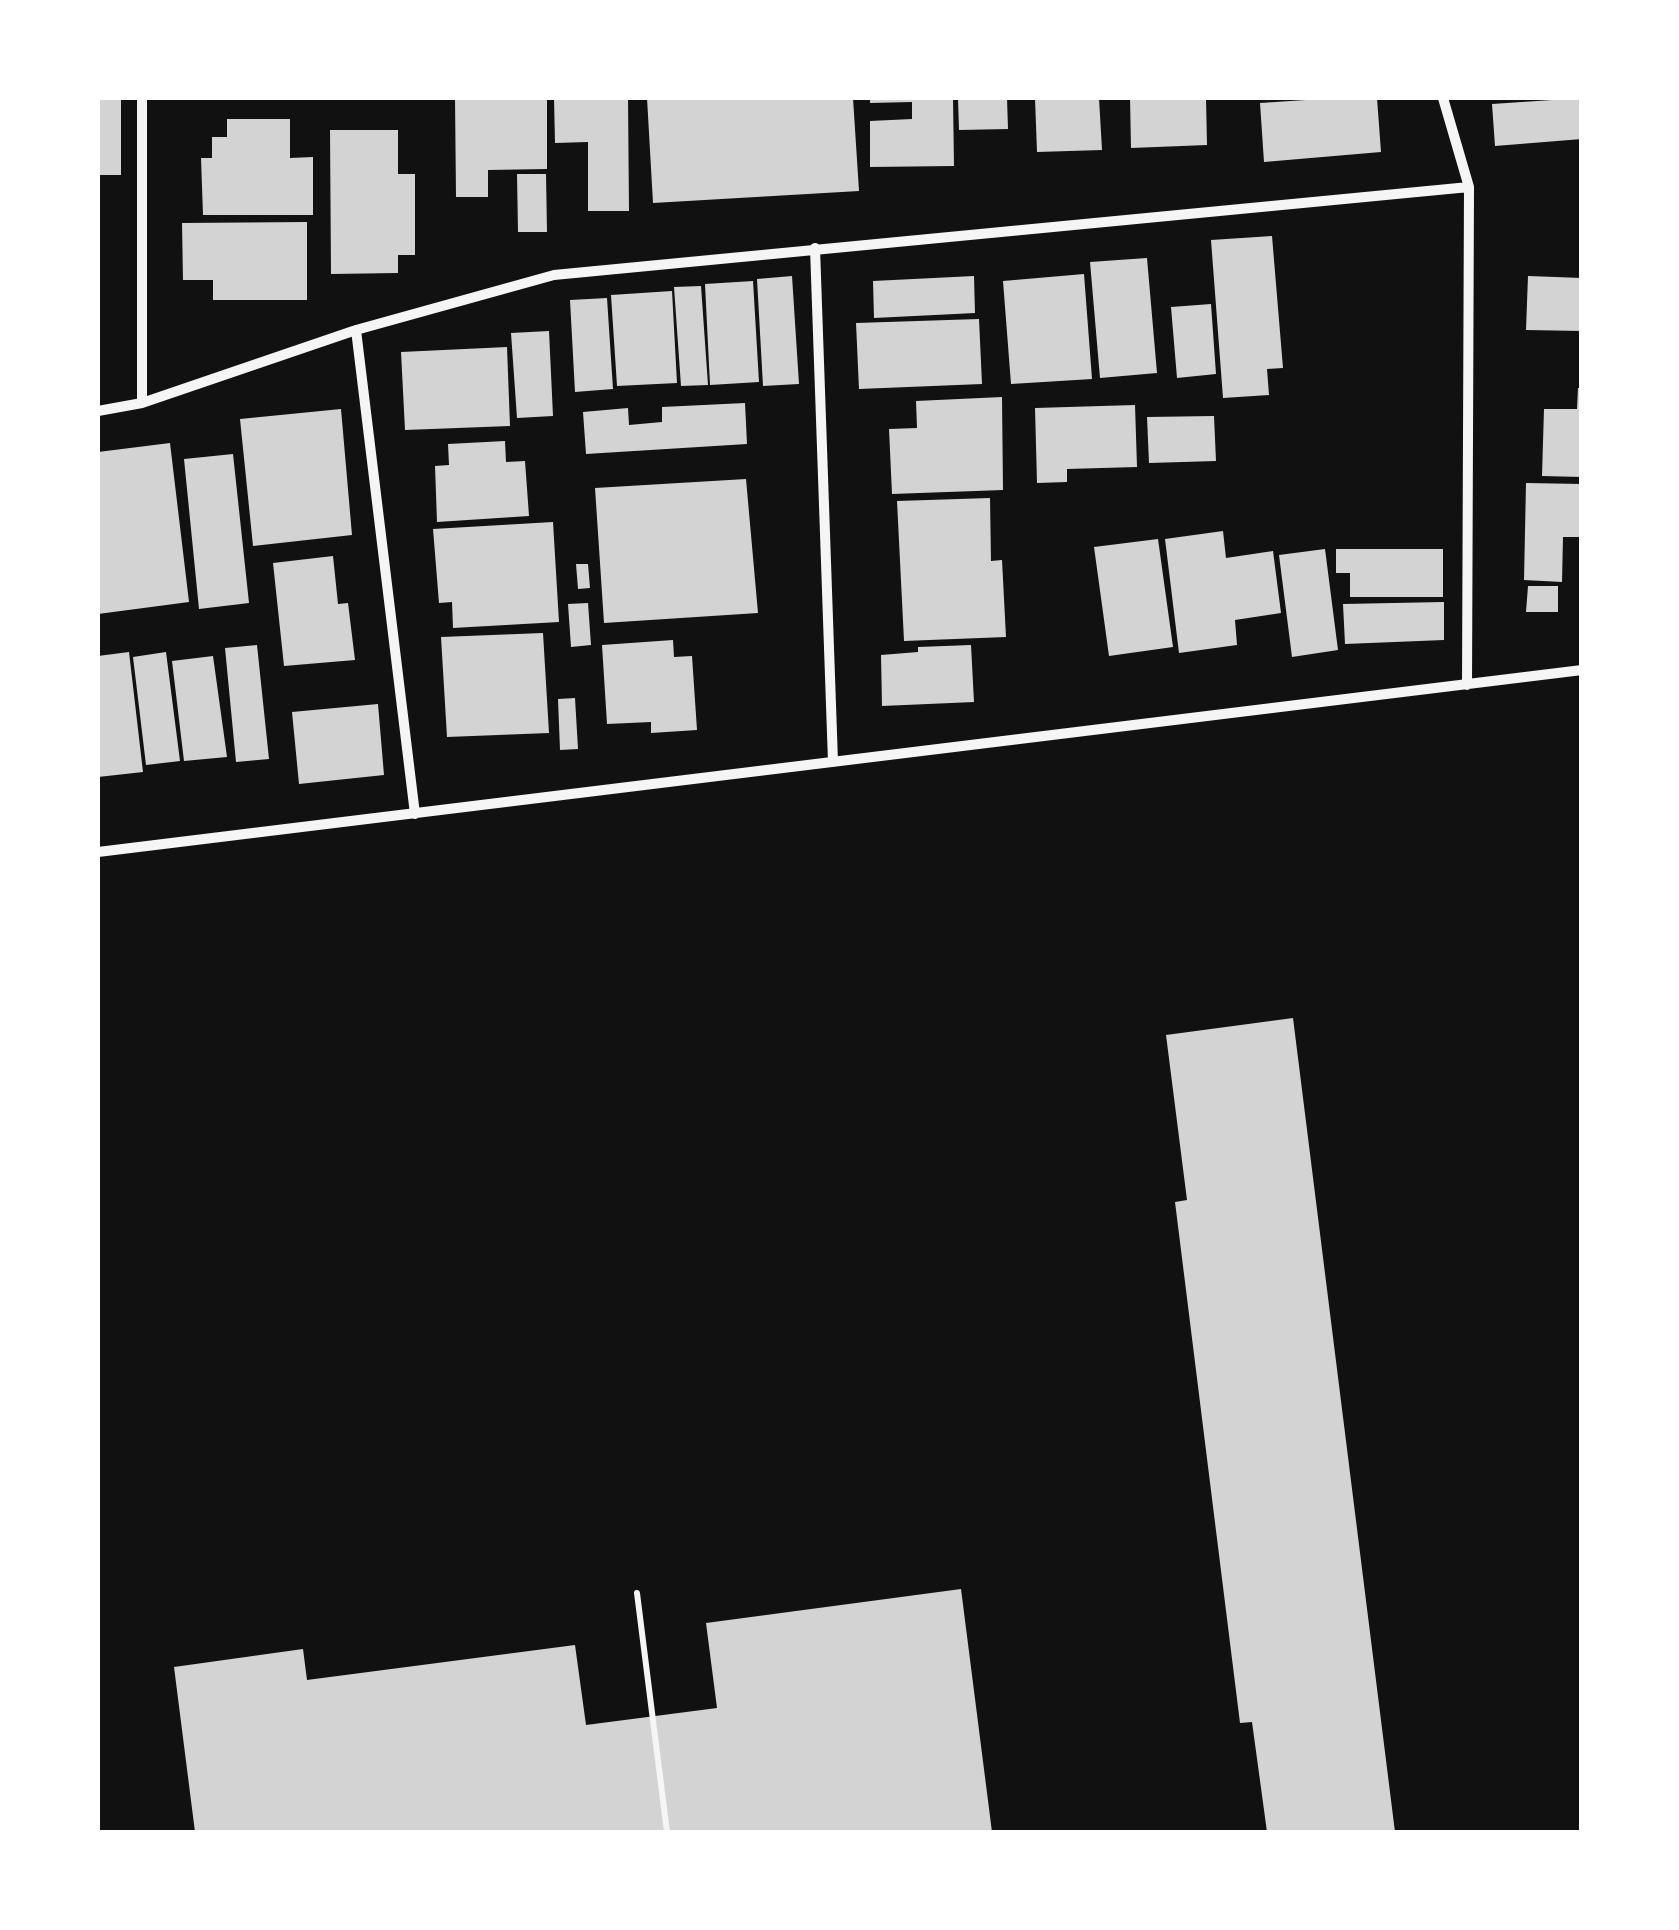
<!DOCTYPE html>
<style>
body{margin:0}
#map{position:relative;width:1679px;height:1930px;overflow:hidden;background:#111;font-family:Helvetica,sans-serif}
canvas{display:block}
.frame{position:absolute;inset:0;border:100px solid #fff;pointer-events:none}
</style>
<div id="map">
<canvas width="1679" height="1930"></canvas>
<div class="frame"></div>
</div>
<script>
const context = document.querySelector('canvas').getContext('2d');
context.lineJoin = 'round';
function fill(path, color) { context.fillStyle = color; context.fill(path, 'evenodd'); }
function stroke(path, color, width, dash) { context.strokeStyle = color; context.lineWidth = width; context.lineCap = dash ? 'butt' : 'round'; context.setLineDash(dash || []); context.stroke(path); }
fill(new Path2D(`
 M 98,98 L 121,98 L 121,175 L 98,175 Z
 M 455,98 L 547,98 L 547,169 L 488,170 L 488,197 L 456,197 Z
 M 554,98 L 628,98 L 629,211 L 588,211 L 588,142 L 555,143 Z
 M 647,98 L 853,98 L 859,191 L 653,203 Z
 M 870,98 L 953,98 L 954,166 L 870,167 L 870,121 L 912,119 L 912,102 L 870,103 Z
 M 958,98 L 1007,98 L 1008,129 L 959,130 Z
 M 1035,98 L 1099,98 L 1102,150 L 1037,152 Z
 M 1130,98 L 1206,98 L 1207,145 L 1131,148 Z
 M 1336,98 L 1377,98 L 1381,152 L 1264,162 L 1260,103 Z
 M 1582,98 L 1582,139 L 1495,146 L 1492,104 Z
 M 227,119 L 290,119 L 290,158 L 313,157 L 313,215 L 203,215 L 201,158 L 212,158 L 212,137 L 227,137 Z
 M 330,130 L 398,130 L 398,174 L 415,174 L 415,255 L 398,255 L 398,273 L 331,274 Z
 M 517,174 L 546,174 L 547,232 L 518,232 Z
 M 307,222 L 307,300 L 213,300 L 213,280 L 183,280 L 182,223 Z
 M 1272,236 L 1283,368 L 1267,369 L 1269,395 L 1223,398 L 1211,240 Z
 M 1147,258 L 1157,373 L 1100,378 L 1090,262 Z
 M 1084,274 L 1092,379 L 1011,384 L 1003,281 Z
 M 792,276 L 799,384 L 763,386 L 757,279 Z
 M 974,276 L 975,313 L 874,318 L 873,281 Z
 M 1528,276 L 1582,278 L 1582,331 L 1526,330 Z
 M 753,281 L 759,382 L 710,385 L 705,284 Z
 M 701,286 L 708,385 L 681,386 L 674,287 Z
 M 672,291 L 677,383 L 617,386 L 611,295 Z
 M 607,298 L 613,389 L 575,392 L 570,300 Z
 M 1211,304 L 1216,374 L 1177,378 L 1171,307 Z
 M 979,319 L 982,384 L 859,389 L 856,323 Z
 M 549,331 L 553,416 L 517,418 L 511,333 Z
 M 507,347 L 510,426 L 405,430 L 401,352 Z
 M 1578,388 L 1582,388 L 1582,477 L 1542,476 L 1544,409 L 1577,409 Z
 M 1002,397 L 1003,490 L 892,494 L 889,429 L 917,428 L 916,401 Z
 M 745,403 L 747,444 L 586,454 L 583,412 L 628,408 L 629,425 L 662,422 L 662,407 Z
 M 1135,405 L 1137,467 L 1067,469 L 1067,482 L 1037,483 L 1035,408 Z
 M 341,409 L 352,535 L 253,546 L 240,419 Z
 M 1214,416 L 1216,461 L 1149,463 L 1147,417 Z
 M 505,441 L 506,462 L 525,461 L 529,516 L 437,522 L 435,466 L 449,465 L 448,444 Z
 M 170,443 L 189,602 L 98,614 L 98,452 Z
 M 233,454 L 249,603 L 199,609 L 184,459 Z
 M 746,479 L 758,613 L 604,623 L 595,488 Z
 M 1526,483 L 1582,484 L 1582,537 L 1563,537 L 1562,582 L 1524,580 Z
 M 990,498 L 991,561 L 1002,560 L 1006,637 L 904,641 L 897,501 Z
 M 553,522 L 559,622 L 453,628 L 452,602 L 439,603 L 433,529 Z
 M 1223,531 L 1226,558 L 1273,551 L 1281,613 L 1235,620 L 1237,645 L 1179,653 L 1165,539 Z
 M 1158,539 L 1173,647 L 1109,656 L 1094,547 Z
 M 1325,549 L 1338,650 L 1292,657 L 1279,555 Z
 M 1336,549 L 1443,549 L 1443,597 L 1350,597 L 1350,573 L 1336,573 Z
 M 333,556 L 338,604 L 348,603 L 355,660 L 284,666 L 273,563 Z
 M 576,564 L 588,564 L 590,588 L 578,589 Z
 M 1528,586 L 1558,586 L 1558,612 L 1526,612 Z
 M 1444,602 L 1444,640 L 1345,644 L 1343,604 Z
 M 588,603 L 591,645 L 571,647 L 568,604 Z
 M 543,633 L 549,733 L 447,737 L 441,637 Z
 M 673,640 L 674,657 L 692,656 L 697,730 L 651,733 L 651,722 L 607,724 L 602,645 Z
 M 257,645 L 269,759 L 236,762 L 225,648 Z
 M 971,645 L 974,702 L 882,706 L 881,655 L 918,652 L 918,647 Z
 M 129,652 L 143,772 L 98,777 L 98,656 Z
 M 166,652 L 180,761 L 146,765 L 133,657 Z
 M 213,656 L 227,757 L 184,761 L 172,661 Z
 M 575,698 L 578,749 L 560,750 L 558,699 Z
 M 378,704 L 384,775 L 299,784 L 292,712 Z
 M 1293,1018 L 1395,1832 L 1267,1832 L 1252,1722 L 1240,1723 L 1175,1202 L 1187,1200 L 1166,1035 Z
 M 961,1589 L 992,1832 L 195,1832 L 174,1667 L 303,1649 L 307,1680 L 575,1645 L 586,1725 L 717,1708 L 706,1623 Z`), '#d3d3d3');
stroke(new Path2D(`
 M 637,1593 L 667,1832`), '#f5f5f5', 6);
stroke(new Path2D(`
 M 142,98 L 142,403
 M 1443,98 L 1469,187 L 1467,685
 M 815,248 L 833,762
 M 356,330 L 415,814
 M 98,411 L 142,403 L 356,330 L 554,275 L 1469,187
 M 98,852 L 1582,670`), '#f5f5f5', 10);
</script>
